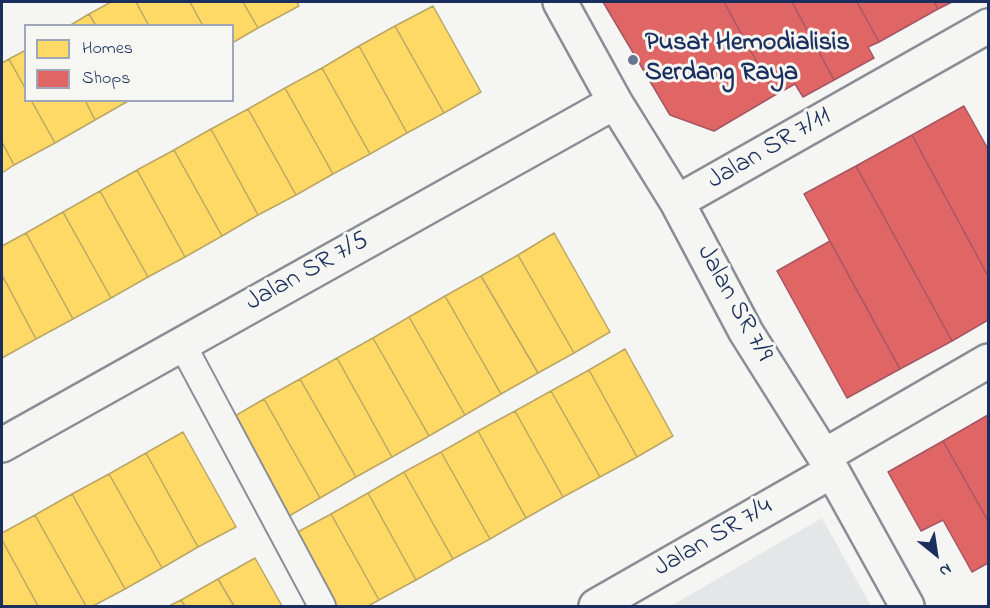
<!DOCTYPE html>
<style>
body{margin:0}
#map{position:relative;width:990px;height:608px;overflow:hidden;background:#f5f5f3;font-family:"Indie Flower",sans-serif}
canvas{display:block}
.frame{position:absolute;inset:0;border:3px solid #1b2f5e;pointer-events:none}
.legend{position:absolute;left:24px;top:24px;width:210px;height:78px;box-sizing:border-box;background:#f6f6f2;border:2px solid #9ea6b7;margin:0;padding:8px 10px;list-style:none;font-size:18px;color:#1b2f5e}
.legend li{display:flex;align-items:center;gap:12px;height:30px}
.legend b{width:30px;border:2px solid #9ea6b7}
.north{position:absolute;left:906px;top:524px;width:60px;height:60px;-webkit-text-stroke:4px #f6f6f2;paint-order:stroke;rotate:150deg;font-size:16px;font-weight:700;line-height:24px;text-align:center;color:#1b2f5e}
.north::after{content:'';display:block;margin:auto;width:21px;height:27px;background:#1b2f5e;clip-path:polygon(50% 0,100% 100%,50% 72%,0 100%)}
</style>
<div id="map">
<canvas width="990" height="608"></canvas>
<div class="frame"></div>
<ul class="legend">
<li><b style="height:16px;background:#ffd966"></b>Homes</li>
<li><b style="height:16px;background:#e06666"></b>Shops</li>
</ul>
<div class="north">N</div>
</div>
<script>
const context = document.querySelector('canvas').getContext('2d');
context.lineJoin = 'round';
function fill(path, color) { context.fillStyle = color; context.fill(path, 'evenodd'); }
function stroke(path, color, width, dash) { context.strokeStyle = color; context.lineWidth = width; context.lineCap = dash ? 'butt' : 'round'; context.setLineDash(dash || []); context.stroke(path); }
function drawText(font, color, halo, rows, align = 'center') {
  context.font = font + ' "Indie Flower",sans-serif'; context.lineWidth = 6; context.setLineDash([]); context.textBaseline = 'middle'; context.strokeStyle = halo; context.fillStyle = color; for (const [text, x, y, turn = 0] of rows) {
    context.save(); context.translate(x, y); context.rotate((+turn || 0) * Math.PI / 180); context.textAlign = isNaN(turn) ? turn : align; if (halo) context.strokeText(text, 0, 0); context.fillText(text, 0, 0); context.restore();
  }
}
fill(new Path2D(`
 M 822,518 L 871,606 L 671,606 Z`), '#e4e6e7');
const homes = new Path2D(`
 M 111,2 L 136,2 L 149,26 L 96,26 L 89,14 Z
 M 136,2 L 190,2 L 203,26 L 149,26 Z
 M 190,2 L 243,2 L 258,28 L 232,43 L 232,26 L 203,26 Z
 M 243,2 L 297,2 L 299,6 L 258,28 Z
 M 433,6 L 481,92 L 444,113 L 395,26 Z
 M 89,14 L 96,26 L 69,26 Z
 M 395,26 L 444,113 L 407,133 L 359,46 Z
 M 359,46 L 407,133 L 370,154 L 322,68 Z
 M 26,50 L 26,90 L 9,59 Z
 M 9,59 L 26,90 L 26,100 L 31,100 L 55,143 L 14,165 L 2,142 L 2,63 Z
 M 322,68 L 370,154 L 333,174 L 285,88 Z
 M 285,88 L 333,174 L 296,195 L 248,109 Z
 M 31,100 L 85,100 L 95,120 L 55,143 Z
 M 85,100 L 130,100 L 95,120 Z
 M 248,109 L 296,195 L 258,215 L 211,129 Z
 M 211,129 L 258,215 L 222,236 L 174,150 Z
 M 2,142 L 14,165 L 2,173 Z
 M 174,150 L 222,236 L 185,257 L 137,170 Z
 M 137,170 L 185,257 L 148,277 L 100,191 Z
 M 100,191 L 148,277 L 111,298 L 63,212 Z
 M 63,212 L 111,298 L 73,319 L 26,233 Z
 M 26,233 L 73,319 L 36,339 L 2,275 L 2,246 Z
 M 554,233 L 610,332 L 574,353 L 518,255 Z
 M 518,255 L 574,353 L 538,373 L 481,276 Z
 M 2,275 L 36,339 L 2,358 Z
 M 481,276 L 538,373 L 501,394 L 445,296 Z
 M 445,296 L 501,394 L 465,415 L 409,317 Z
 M 409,317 L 465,415 L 429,436 L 373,338 Z
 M 373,338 L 429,436 L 392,457 L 337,358 Z
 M 625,349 L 673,436 L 637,457 L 589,370 Z
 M 337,358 L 392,457 L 356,477 L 300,379 Z
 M 589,370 L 637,457 L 600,477 L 551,391 Z
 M 300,379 L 356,477 L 320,498 L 264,399 Z
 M 551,391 L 600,477 L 563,497 L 515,411 Z
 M 264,399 L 320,498 L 284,519 L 228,420 Z
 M 515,411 L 563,497 L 526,518 L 478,431 Z
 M 478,431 L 526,518 L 490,539 L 441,452 Z
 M 183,432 L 236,527 L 198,547 L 146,453 Z
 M 441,452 L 490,539 L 453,559 L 404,472 Z
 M 146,453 L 198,547 L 162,568 L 109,474 Z
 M 404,472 L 453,559 L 416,580 L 368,493 Z
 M 109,474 L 162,568 L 125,589 L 72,494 Z
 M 368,493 L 416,580 L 379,600 L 331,514 Z
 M 72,494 L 125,589 L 93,606 L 86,606 L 35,515 Z
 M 331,514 L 379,600 L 368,606 L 335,606 L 294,534 Z
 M 35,515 L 86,606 L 38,606 L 2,540 L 2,533 Z
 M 2,540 L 38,606 L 2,606 Z
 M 255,558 L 282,606 L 234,606 L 218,579 Z
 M 218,579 L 234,606 L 185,606 L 181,600 Z
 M 181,600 L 185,606 L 169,606 Z`);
fill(homes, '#ffd966');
stroke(homes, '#bba664', 1.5);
const shops = new Path2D(`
 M 603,2 L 724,2 L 775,95 L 714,131 L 670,115 Z
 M 724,2 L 792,2 L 834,80 L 803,97 L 795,84 L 775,95 Z
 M 792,2 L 857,2 L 879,42 L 868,47 L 874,58 L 834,80 Z
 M 857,2 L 934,2 L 938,9 L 879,42 Z
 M 934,2 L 952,2 L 938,9 Z
 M 964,106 L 988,149 L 988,276 L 912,135 Z
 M 912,135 L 988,276 L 988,320 L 952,341 L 856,166 Z
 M 856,166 L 952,341 L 900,369 L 804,194 Z
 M 830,241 L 900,369 L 847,398 L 777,271 Z
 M 988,415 L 988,521 L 943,441 Z
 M 943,441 L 988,521 L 988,563 L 972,572 L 943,520 L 921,531 L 888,472 Z`);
fill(shops, '#e06666');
stroke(shops, '#a55664', 1.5);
const service = new Path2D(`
 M 182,344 L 322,606`);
const minor = new Path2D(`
 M 560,2 L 615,102 L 677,202 L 746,332 L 824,456 L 907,606
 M 677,202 L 988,26
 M 2,445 L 615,102
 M 824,456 L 988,361
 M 596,606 L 832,471`);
stroke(service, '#898d95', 30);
stroke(minor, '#898d95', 38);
stroke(service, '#f5f5f3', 26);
stroke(minor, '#f5f5f3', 33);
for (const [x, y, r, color] of [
 [633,60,6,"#677492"]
]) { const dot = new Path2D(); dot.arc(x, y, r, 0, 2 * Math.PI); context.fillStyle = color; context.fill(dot); stroke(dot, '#f6f6f2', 2); }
drawText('bold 26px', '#1b2f5e', '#f6f6f2', [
 ["Pusat Hemodialisis",645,45],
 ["Serdang Raya",645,75]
], 'left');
drawText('26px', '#1b2f5e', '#f6f6f2', [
 ["Jalan SR 7/11",770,150,-30],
 ["Jalan SR 7/5",308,273,-29],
 ["Jalan SR 7/9",733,304,61],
 ["Jalan SR 7/4",714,539,-30]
]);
</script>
